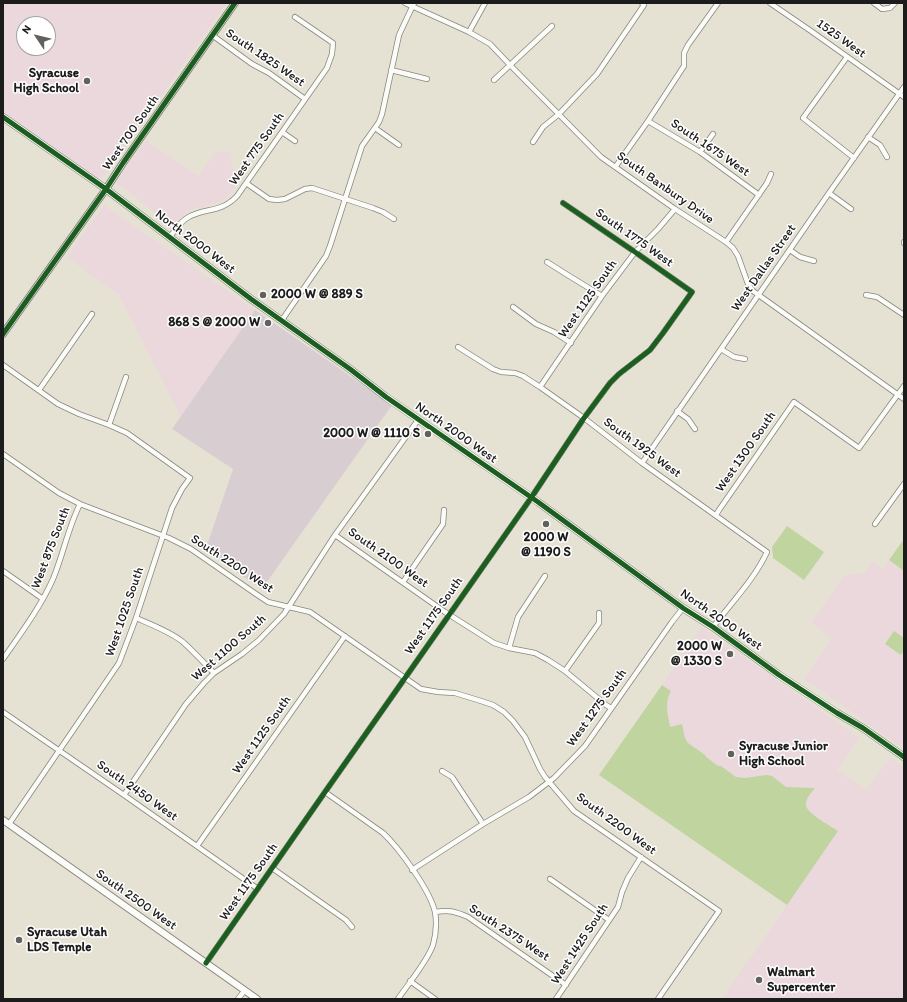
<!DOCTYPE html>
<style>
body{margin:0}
#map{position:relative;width:907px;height:1002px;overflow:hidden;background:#e6e2d3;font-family:Itim,sans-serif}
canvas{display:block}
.frame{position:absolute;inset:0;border:4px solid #1c1c1c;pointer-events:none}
.north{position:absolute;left:16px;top:16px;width:40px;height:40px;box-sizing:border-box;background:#fff;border:1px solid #a4a4a4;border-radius:50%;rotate:305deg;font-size:11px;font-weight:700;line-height:16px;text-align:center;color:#1c1c1c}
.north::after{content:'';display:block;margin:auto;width:14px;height:18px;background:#63615c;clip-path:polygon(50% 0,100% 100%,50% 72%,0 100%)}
</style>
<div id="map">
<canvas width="907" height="1002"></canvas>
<div class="frame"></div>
<div class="north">N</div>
</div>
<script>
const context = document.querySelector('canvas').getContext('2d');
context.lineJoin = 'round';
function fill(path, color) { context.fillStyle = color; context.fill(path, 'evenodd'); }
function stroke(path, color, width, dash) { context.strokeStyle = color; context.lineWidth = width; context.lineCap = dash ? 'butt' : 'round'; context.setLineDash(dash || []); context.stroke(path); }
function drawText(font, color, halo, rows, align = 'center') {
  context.font = font + ' Itim,sans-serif'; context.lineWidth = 3; context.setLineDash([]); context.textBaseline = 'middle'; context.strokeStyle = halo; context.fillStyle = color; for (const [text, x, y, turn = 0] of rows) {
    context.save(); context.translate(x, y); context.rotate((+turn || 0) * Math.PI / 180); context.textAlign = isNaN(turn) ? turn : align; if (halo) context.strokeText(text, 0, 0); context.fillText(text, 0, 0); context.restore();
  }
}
fill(new Path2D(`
 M 3,3 L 227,3 L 102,178 L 94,178 L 3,114 ZM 24,24 L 48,24 L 48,48 L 24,48 Z
 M 146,140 L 198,176 L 216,152 L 230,152 L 233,170 L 236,183 L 230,193 L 224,200 L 217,203 L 197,208 L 187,211 L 173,226 L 116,183 Z
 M 104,205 L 255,310 L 181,417 L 119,295 L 67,257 Z
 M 889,560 L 904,571 L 904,741 L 900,746 L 804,679 L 832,638 L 811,623 L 844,576 L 864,573 L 873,561 L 883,569 Z
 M 702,627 L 859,738 L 837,770 L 866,790 L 890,758 L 904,768 L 904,999 L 722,999 L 787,905 L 599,775 Z`), '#ebd8dd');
fill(new Path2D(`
 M 255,310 L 392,405 L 262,589 L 205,551 L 233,469 L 172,429 Z`), '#d8ced2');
fill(new Path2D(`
 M 787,526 L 824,552 L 804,580 L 773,558 L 772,547 Z
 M 904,539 L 904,571 L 889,560 Z
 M 894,631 L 904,638 L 904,650 L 901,655 L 885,644 Z
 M 662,685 L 671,691 C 664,702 668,715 670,727 L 682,724 L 685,738 L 688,743 L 705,755 L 706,757 L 718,766 L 721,766 L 736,777 L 745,778 L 767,775 L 772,776 L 786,787 L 815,788 C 812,792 805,799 806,805 C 806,813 831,826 838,831 L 787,905 L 599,775 Z`), '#c0d49f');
const street = new Path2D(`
 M 405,3 L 469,32 L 490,44 L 510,65 L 601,157 L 675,209 L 726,242 L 733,248 L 738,256 L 748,284 L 753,291 L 904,399
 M 770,3 L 811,31 L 904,97
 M 874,3 L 882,9 L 890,8 L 895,3
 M 469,32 L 485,3
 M 212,35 L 252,64 L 269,73 L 305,99
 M 847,57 L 803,118 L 854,158
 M 391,70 L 427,79
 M 494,80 L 552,26
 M 648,121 L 700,152 L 759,195
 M 375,128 L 399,145
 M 282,132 L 295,141
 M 868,137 L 880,145 L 887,157
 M 533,142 L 543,127 L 559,114 L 597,74 L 644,5 L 642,3
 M 700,152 L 713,134
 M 616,166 L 648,121 L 682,69 L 684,66 L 684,53 L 688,45 L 718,3
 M 246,183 L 269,199 L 277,200 L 285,199 L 305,189 L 312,188 L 373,208 L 383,212 L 394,219
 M 829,193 L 851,209
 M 170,237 C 175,230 179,223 187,218 C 204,207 220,214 237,196 L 327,68 L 332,54 L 333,43 L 295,17
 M 726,242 L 767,183 L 771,174
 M 904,242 L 904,243
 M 790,250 L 800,257 L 814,261
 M 547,262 L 566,274 L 602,296
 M 866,295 L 877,297 L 904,315
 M 513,307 L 536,324 L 554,332 L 571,343
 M 282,320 L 326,256 L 330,246 L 362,146 L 379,122 L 382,114 L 399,35 L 414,3
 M 458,347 L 493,369 L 501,372 L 515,373 L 523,376 L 540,387 L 584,418 L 642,463 L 767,552 C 754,580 731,603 713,627
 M 721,349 L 734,357 L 745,359
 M 3,365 L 58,404 L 79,414 L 109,425 L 127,433 L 190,478 L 182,489 L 172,508 L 136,618 L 119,663 L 9,824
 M 540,387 L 602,296 L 635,252 L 658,229 L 675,209
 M 39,390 L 92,314
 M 677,411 L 688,419 L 695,429
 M 109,425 L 126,377
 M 3,454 L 59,493 L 80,504 L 169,538 L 191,549 L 256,594 L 268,602 L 310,612 L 421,689 L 438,692 L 455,693 L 481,701 L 493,705 L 504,712 L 513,721 L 525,737 L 540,769 L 545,777 L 574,811 L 719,911 L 658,999
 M 642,463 L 829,193 L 904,87
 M 716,515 L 719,510 L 794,402 L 859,448 L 904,386
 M 875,524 L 904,484
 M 335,535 L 445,612 L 494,643 L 509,648 L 535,653 L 548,660 L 565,671 L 606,705 L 611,708
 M 3,571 L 43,599
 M 403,582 L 443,524 L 444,510
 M 136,618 C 152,625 169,631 183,642 C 194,652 204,663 214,673
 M 509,648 L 518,617 L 545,576
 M 3,659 C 21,633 40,608 53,579 C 63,555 68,528 80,504
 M 565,671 L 599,623 L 599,613
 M 3,712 L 124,795 L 258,889
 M 442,771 L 452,777 L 483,824
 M 325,792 L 383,833 C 399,848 430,890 435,912 C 437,923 436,934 433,945 C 427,962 408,984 398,999
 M 124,795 L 186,704 L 204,683 L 214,673 L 242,654 L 259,640 L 284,614 L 335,535 L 418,420
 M 197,846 L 345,636
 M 272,868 L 346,920 L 352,927
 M 412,870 L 483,824 L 529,797 L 554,778 L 585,746 L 672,622 L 683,608
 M 550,879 L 609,920
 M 435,912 C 450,910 454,911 468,917 L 566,985
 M 206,963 L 325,792 L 405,678 L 531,498 L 584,418 L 610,383 L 619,374 L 650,350 L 663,333 L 692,292 L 635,252 L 563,203
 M 410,981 L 435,999
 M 238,999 L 245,990
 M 556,999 L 618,907 L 622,892 L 628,878 L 641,857`);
const secondary = new Path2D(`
 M 3,334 L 106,189 L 123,163 L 235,3
 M 3,820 L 257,999`);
const primary = new Path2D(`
 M 3,117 L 106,189 L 251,299 L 350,369 L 386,397 L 538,502 L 683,608 L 713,627 L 779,675 L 837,713 L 863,728 L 904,757`);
stroke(street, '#87857e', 6);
stroke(secondary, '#87857e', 8);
stroke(primary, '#87857e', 8);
stroke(street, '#fbfbf8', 4.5);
stroke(secondary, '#fbfbf8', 6);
stroke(primary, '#fbfbf8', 7);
stroke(new Path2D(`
 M 3,117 L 106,189 L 251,299 L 350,369 L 386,397 L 538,502 L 683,608 L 713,627 L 779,675 L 837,713 L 863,728 L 904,757
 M 3,334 L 106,189 L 123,163 L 235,3
 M 206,963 L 325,792 L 405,678 L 531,498 L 584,418 L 610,383 L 619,374 L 650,350 L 663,333 L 692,292 L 635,252 L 563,203`), '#1b5e20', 5);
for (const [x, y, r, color] of [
 [87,81,4,"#63615c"],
 [263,295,4,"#63615c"],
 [268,323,4,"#63615c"],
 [428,434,4,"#63615c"],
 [546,524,4,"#63615c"],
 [730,654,4,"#63615c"],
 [731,754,4,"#63615c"],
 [19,940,4,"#63615c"],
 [759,980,4,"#63615c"]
]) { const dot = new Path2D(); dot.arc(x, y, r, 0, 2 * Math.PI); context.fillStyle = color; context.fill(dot); stroke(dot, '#fff', 1.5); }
drawText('13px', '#1c1c1c', '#fff', [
 ["1525 West",841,39,35],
 ["South 1825 West",265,58,34],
 ["West 700 South",131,133,-55],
 ["South 1675 West",710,148,34],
 ["West 775 South",257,149,-55],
 ["South Banbury Drive",665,188,35],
 ["South 1775 West",634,238,35],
 ["North 2000 West",195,242,37],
 ["West Dallas Street",764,268,-55],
 ["West 1125 South",588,299,-55],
 ["North 2000 West",456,433,35],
 ["South 1925 West",642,448,36],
 ["West 1300 South",746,452,-55],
 ["West 875 South",51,548,-69],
 ["South 2100 West",388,558,35],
 ["South 2200 West",232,564,33],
 ["West 1025 South",125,612,-71],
 ["West 1175 South",434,616,-55],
 ["North 2000 West",721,620,35],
 ["West 1100 South",229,648,-41],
 ["West 1275 South",597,708,-54],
 ["West 1125 South",262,735,-55],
 ["South 2450 West",137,791,35],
 ["South 2200 West",616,824,36],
 ["West 1175 South",249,882,-55],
 ["South 2500 West",136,900,35],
 ["South 2375 West",509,933,33],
 ["West 1425 South",580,944,-57]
]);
drawText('bold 13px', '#1c1c1c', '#fff', [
 ["Syracuse",79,74],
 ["High School",79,89],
 ["2000 W @ 889 S",271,295,"left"],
 ["868 S @ 2000 W",260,323],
 ["2000 W @ 1110 S",420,434],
 ["2000 W",546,538,"center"],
 ["@ 1190 S",546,553,"center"],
 ["2000 W",722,647],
 ["@ 1330 S",722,662],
 ["Syracuse Junior",739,747,"left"],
 ["High School",739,762,"left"],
 ["Syracuse Utah",27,933,"left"],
 ["LDS Temple",27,948,"left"],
 ["Walmart",767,973,"left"],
 ["Supercenter",767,988,"left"]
], 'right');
</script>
